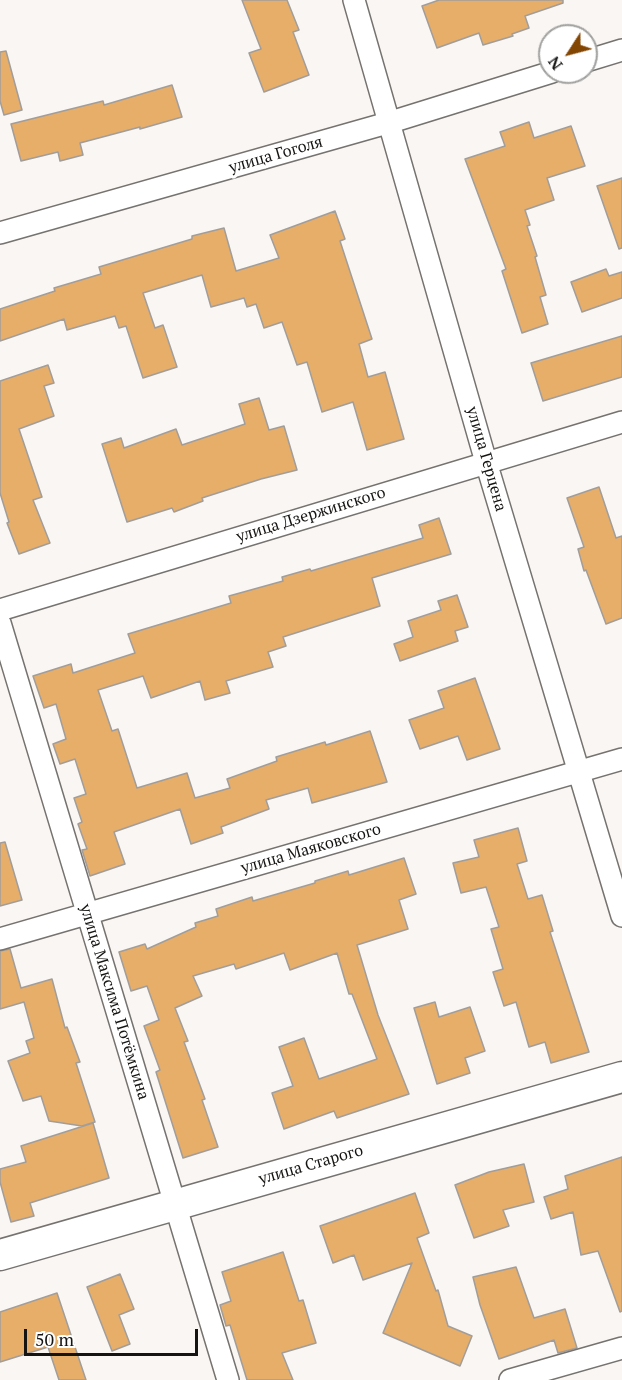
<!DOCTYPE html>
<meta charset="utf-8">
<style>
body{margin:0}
#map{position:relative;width:622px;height:1380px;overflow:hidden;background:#faf6f3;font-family:"PT Serif",serif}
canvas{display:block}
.north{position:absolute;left:538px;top:24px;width:60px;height:60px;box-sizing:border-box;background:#fff;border:2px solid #a1a1a0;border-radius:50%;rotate:234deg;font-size:16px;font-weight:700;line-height:24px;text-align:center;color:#151412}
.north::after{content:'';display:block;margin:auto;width:21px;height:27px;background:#834602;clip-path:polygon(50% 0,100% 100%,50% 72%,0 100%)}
.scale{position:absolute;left:24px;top:1329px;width:174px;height:27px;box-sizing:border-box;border:3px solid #151412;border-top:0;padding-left:8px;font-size:18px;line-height:21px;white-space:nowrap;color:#151412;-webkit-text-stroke:4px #fff;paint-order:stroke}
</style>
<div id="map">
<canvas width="622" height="1380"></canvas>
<div class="north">N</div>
<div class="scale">50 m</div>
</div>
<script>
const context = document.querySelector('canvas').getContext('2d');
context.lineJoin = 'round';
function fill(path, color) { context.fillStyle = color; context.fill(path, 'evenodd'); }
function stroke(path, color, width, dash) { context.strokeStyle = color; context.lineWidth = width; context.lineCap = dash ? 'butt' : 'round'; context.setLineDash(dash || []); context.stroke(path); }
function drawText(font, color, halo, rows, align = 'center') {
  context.font = font + ' "PT Serif",serif'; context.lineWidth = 6; context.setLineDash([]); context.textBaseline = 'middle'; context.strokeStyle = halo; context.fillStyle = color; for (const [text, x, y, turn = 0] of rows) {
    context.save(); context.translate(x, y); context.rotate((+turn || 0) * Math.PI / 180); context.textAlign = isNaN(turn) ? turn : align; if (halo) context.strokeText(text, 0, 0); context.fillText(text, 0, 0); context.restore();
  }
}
const building = new Path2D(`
 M 242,0 L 287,0 L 299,30 L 293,32 L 309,75 L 264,92 L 249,53 L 261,49 Z
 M 439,0 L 563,0 L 563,3 L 525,16 L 529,28 L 512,34 L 513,36 L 483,45 L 479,33 L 437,48 L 422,6 Z
 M 6,51 L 22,110 L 4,115 L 0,101 L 0,52 Z
 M 172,85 L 182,117 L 140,129 L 140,127 L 80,143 L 83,155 L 60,161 L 58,152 L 21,161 L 11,124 L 103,101 L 104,105 Z
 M 529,122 L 534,138 L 571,126 L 585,166 L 547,178 L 554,200 L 525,210 L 530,225 L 527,226 L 537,256 L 535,257 L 546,295 L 540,297 L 548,324 L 522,333 L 502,271 L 506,269 L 465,159 L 505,146 L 500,132 Z
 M 622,178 L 622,248 L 619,249 L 597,186 Z
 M 335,211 L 345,239 L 340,241 L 372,339 L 359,344 L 368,377 L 385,372 L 404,439 L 367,450 L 353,402 L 322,412 L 307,362 L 297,365 L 282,322 L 264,328 L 256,304 L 247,307 L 244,298 L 211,307 L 202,275 L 143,293 L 155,328 L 163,325 L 177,367 L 143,378 L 126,326 L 119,328 L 115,316 L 67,330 L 64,319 L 0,341 L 0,309 L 55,291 L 54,288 L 101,274 L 99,267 L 192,239 L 192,236 L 224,228 L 236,271 L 279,258 L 270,235 Z
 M 606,269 L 609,276 L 622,272 L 622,298 L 582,312 L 571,282 Z
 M 622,336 L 622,377 L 543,401 L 531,363 Z
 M 48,365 L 54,383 L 44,386 L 54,416 L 19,429 L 42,497 L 33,500 L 50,543 L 19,554 L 7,523 L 9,522 L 0,493 L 0,381 Z
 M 259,398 L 269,430 L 284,426 L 297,470 L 261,479 L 202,498 L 203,501 L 174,512 L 172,508 L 127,522 L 102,444 L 121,438 L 124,448 L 176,429 L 182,445 L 245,424 L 239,404 Z
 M 599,487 L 616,538 L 622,536 L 622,618 L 606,624 L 586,570 L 584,571 L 578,549 L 584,547 L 567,498 Z
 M 439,518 L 451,554 L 372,578 L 380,606 L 283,637 L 286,646 L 268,652 L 273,667 L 226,681 L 230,693 L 205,700 L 200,681 L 151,698 L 143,676 L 98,690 L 112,731 L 118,729 L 137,788 L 187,773 L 195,798 L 230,788 L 227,779 L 277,761 L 276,757 L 325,742 L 326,745 L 370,731 L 387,782 L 312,803 L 308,788 L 266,800 L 269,809 L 221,827 L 223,833 L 191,844 L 180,809 L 114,832 L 125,864 L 90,876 L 82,850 L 87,849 L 78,824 L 82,822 L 74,798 L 86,794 L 75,759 L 60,764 L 53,744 L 66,739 L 56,704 L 44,708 L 33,676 L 71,664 L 73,673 L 135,653 L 128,634 L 231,603 L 229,596 L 283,581 L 282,577 L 310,569 L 311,571 L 423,538 L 419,525 Z
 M 457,595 L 468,627 L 455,631 L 458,641 L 400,661 L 394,644 L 413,637 L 408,621 L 441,610 L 438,601 Z
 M 475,678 L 500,749 L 467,760 L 458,736 L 420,749 L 409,720 L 444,708 L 438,691 Z
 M 518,828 L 527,861 L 517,864 L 528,899 L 542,895 L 553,931 L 550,932 L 589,1052 L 551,1063 L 545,1042 L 529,1047 L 516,1002 L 504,1006 L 493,972 L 503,969 L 491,929 L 499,927 L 486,887 L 461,893 L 453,863 L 479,857 L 474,840 Z
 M 5,842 L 22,900 L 0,906 L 0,843 Z
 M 404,858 L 416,894 L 399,900 L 408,929 L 357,945 L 378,1015 L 409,1094 L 337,1118 L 334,1111 L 284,1129 L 272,1093 L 293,1086 L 279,1047 L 304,1038 L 319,1079 L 377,1059 L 352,994 L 349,994 L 337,953 L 290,970 L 284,953 L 236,969 L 234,964 L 193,976 L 202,996 L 175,1008 L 188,1041 L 184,1042 L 205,1099 L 202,1100 L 218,1147 L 183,1158 L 156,1072 L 160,1070 L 144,1026 L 159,1020 L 147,986 L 131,991 L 119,952 L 145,944 L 147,949 L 196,927 L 195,923 L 218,916 L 216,909 L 252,897 L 253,901 L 315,883 L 315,881 L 348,871 L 349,875 Z
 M 10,949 L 21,988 L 52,979 L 65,1028 L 67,1027 L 80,1062 L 76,1063 L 95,1122 L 82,1126 L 49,1121 L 41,1096 L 23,1101 L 8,1061 L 30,1053 L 26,1041 L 34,1038 L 24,1002 L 0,1009 L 0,951 Z
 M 435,1002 L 439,1017 L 470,1007 L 485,1051 L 465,1058 L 470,1073 L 437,1084 L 414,1008 Z
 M 93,1123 L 109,1178 L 30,1203 L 34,1216 L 11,1222 L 0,1182 L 0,1169 L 26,1162 L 21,1146 Z
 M 622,1157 L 622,1311 L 620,1312 L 598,1251 L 581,1255 L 573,1212 L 551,1219 L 544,1197 L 568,1189 L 565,1176 Z
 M 524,1164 L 534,1202 L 503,1210 L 509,1226 L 474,1238 L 455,1185 L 489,1172 Z
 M 415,1193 L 429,1233 L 417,1238 L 436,1291 L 438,1290 L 448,1326 L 472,1336 L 460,1366 L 383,1333 L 412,1263 L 363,1280 L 354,1255 L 333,1263 L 320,1226 Z
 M 283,1252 L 299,1301 L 303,1300 L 316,1343 L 282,1353 L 293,1380 L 247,1380 L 230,1325 L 226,1326 L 220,1305 L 231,1301 L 222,1272 Z
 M 516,1267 L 534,1318 L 565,1309 L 577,1348 L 558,1353 L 554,1340 L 499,1359 L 480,1305 L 473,1277 Z
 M 120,1274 L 134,1309 L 119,1315 L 130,1344 L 112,1351 L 87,1287 Z
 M 57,1293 L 86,1380 L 59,1380 L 48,1347 L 0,1362 L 0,1312 Z`);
fill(building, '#e7ae69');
stroke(building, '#a19d9a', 1.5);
const street = new Path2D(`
 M 354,0 L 486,462 L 622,916
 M 586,61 L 622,50
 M 0,233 L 391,122 L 552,72
 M 0,610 L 622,422
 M 0,623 L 228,1380
 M 0,939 L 622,759
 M 510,1380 L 622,1348`);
const secondary = new Path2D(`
 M 0,1255 L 622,1077`);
stroke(street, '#75726f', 24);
stroke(secondary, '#75726f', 33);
stroke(street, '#fff', 21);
stroke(secondary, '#fff', 30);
drawText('16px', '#151412', '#fff', [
 ["улица Гоголя",276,155,-16],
 ["улица Герцена",486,459,74],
 ["улица Дзержинского",311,515,-17],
 ["улица Маяковского",311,849,-16],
 ["улица Максима Потёмкина",114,1002,73],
 ["улица Старого",311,1165,-16]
]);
</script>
